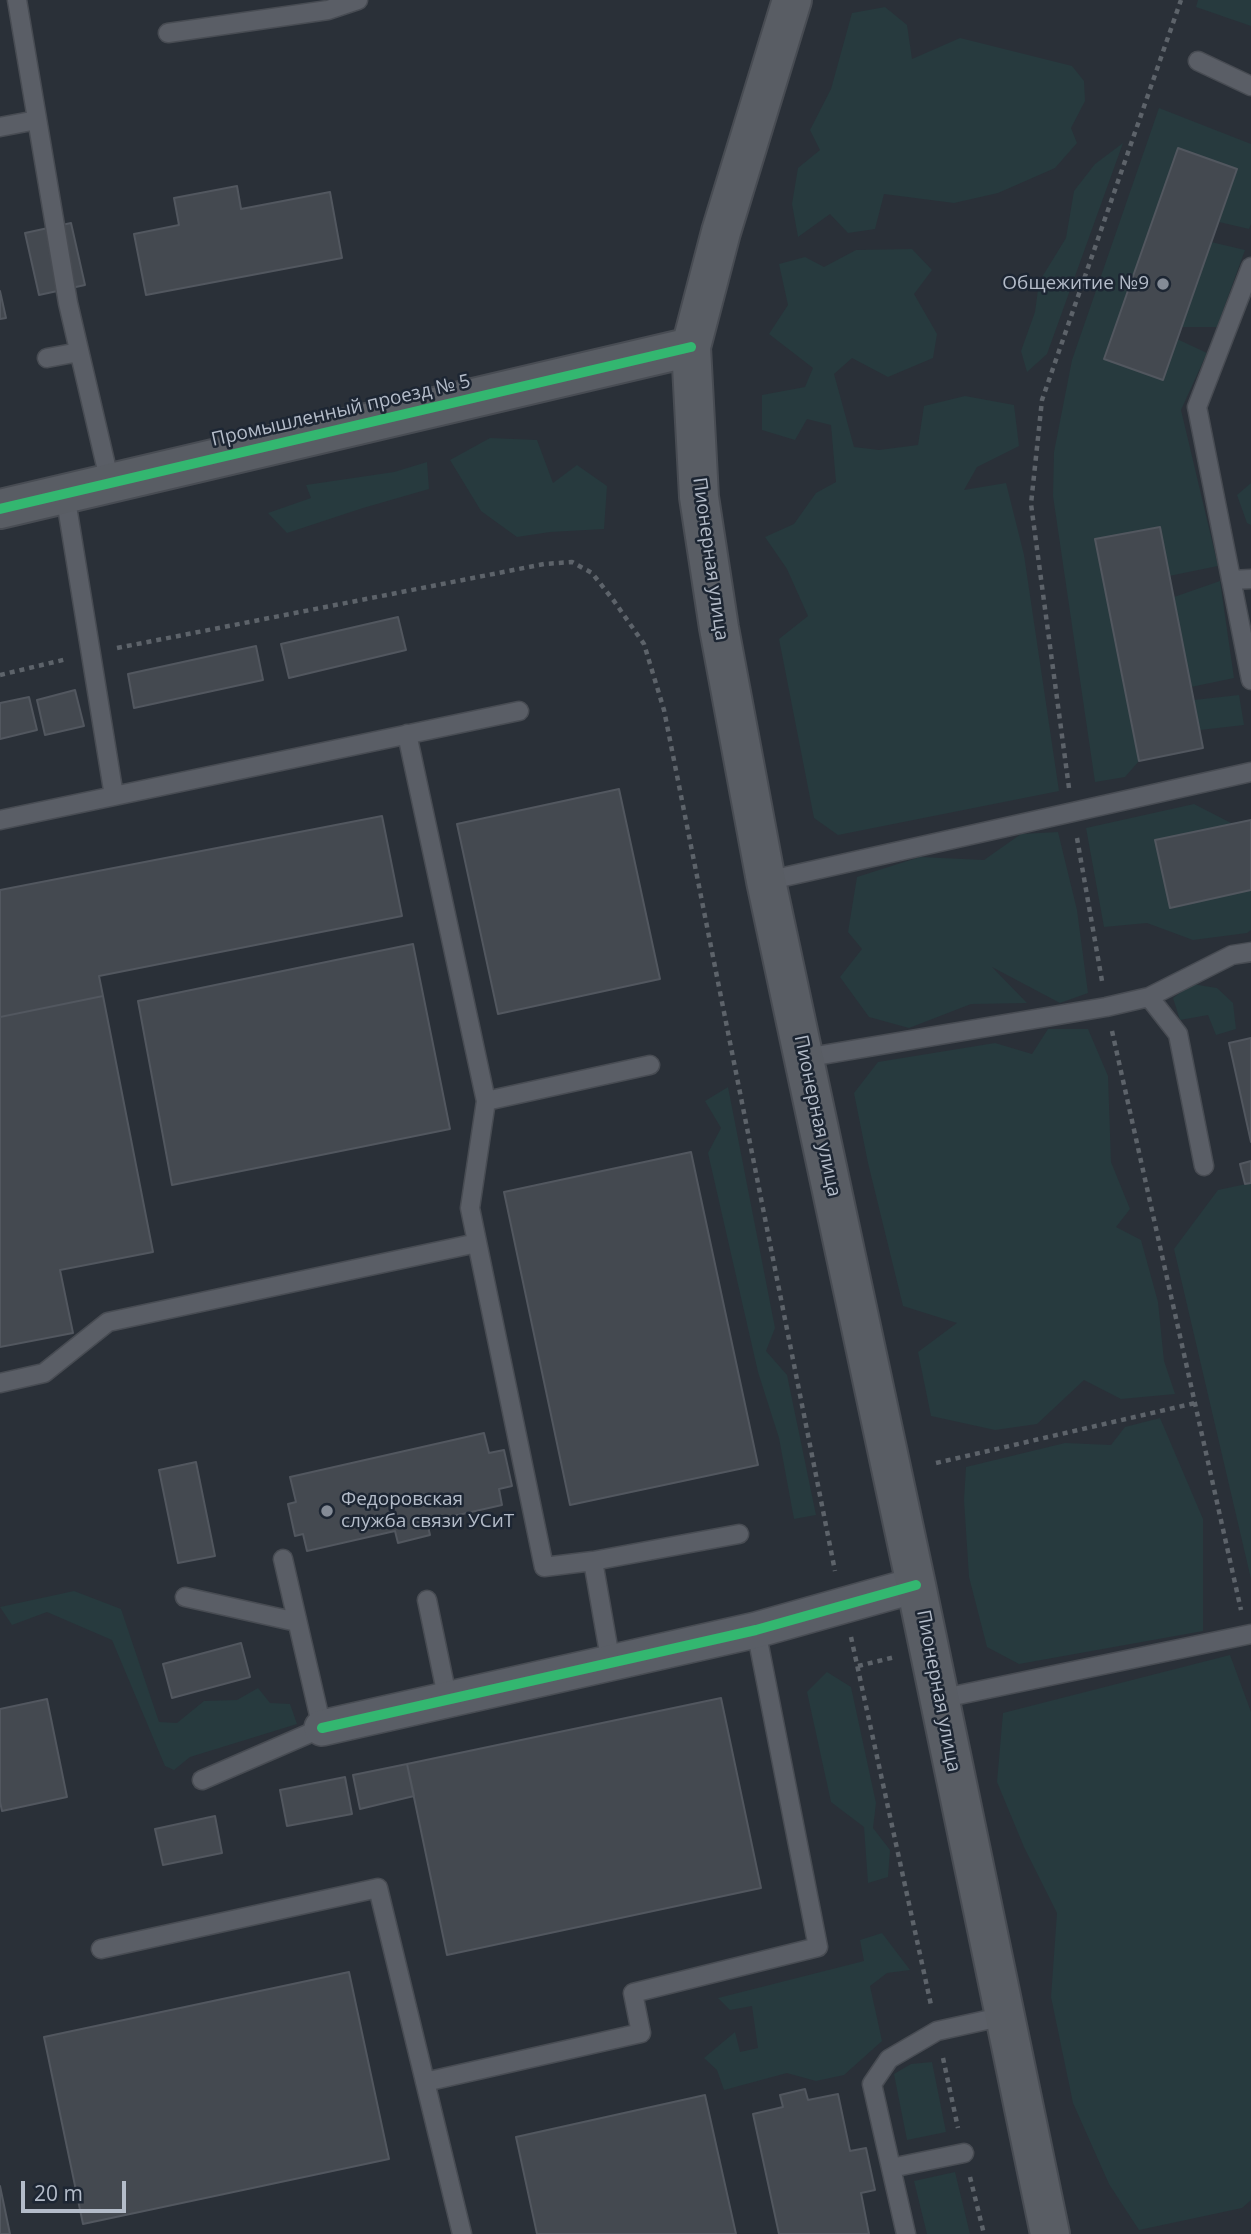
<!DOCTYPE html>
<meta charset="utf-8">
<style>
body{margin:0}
#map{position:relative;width:1251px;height:2234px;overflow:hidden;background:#2a3038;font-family:"Open Sans",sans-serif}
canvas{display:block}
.scale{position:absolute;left:21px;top:2181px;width:105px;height:32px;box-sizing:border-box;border:4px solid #b4bcc9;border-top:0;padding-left:9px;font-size:21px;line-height:24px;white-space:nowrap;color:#b4bcc9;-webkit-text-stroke:5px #1d2633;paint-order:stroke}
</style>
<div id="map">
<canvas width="1251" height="2234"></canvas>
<div class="scale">20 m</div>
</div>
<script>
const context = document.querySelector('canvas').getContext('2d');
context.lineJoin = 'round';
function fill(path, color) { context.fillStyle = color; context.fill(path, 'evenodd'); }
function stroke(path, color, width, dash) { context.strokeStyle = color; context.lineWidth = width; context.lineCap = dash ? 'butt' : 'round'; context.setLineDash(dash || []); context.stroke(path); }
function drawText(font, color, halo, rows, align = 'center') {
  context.font = font + ' "Open Sans",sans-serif'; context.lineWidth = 5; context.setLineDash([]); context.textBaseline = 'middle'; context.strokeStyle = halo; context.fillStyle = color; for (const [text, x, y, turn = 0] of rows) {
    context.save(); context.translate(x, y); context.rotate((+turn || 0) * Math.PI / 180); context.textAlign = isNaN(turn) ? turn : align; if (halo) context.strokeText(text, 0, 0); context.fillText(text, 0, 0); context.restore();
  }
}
fill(new Path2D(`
 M 1198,0 L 1251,0 L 1251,26 L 1196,7 Z
 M 885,7 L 907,25 L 912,59 L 960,38 L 1072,66 L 1084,81 L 1085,101 L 1071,128 L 1077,143 L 1055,168 L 998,193 L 954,203 L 884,194 L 875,229 L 848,233 L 830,214 L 798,237 L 792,204 L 798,168 L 820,150 L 810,130 L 831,89 L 852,13 Z
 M 1159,108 L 1251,144 L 1251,224 L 1249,229 L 1219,222 L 1237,169 L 1178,149 L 1104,359 L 1163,380 L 1177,339 L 1207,353 L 1181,410 L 1218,566 L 1169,576 L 1159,527 L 1096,540 L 1139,761 L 1125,777 L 1095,782 L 1053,496 L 1054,452 L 1072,360 Z
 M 1123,143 L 1047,354 L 1027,372 L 1021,351 L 1035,312 L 1039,282 L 1066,238 L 1074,191 L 1095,164 Z
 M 1211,242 L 1245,250 L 1217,327 L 1182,327 Z
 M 912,249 L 932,270 L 914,294 L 937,334 L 933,358 L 888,377 L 852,358 L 834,374 L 854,447 L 879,450 L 918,445 L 924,406 L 965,396 L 1014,405 L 1019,446 L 977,467 L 964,490 L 1006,483 L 1024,555 L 1059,791 L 838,835 L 814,818 L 779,639 L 808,616 L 787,569 L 765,537 L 794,524 L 816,493 L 836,482 L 831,425 L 807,419 L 795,440 L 762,430 L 762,395 L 805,387 L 813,368 L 769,334 L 788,305 L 779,264 L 805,257 L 824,267 L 856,250 Z
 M 490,438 L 537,440 L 553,483 L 577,465 L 607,486 L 604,529 L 550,532 L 517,537 L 481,511 L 450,460 Z
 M 427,462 L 429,489 L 363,508 L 287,533 L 268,513 L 311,498 L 306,485 L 394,472 Z
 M 1251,483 L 1251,525 L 1247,523 L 1237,495 Z
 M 1220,581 L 1234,678 L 1191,687 L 1174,597 Z
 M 1239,695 L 1244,725 L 1200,730 L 1194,700 Z
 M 1194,804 L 1233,824 L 1155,841 L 1170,907 L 1251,890 L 1251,930 L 1247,933 L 1193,940 L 1147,923 L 1104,927 L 1086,828 Z
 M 1058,832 L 1077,910 L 1088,993 L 1060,1003 L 992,967 L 1027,1003 L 971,1004 L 909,1028 L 869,1017 L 840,977 L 862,949 L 848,932 L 857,877 L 920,857 L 984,860 L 1021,834 Z
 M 1192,984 L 1217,988 L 1233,1003 L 1236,1029 L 1216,1035 L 1208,1015 L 1180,1020 L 1173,998 Z
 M 1048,1029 L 1088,1029 L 1108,1076 L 1111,1162 L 1130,1209 L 1116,1227 L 1141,1240 L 1158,1302 L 1164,1361 L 1175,1394 L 1121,1399 L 1084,1380 L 1037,1424 L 995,1430 L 931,1416 L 918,1352 L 957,1323 L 903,1306 L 868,1163 L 854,1093 L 878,1062 L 995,1043 L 1032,1054 Z
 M 728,1087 L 775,1328 L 766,1351 L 787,1375 L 816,1515 L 794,1519 L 779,1438 L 758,1372 L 708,1153 L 721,1128 L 705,1101 Z
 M 1251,1183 L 1251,1579 L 1174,1249 L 1218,1190 Z
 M 1160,1418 L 1203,1519 L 1203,1631 L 1019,1664 L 987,1647 L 969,1577 L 964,1500 L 966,1467 L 1065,1443 L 1111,1445 L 1125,1427 Z
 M 74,1591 L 121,1609 L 159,1722 L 177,1723 L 204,1701 L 237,1700 L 258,1688 L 270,1703 L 290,1704 L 297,1724 L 190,1757 L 174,1770 L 165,1766 L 112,1640 L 47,1612 L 12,1625 L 0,1607 Z
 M 1230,1655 L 1251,1712 L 1251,2200 L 1242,2208 L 1139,2230 L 1109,2184 L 1073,2103 L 1051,1997 L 1057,1913 L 1024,1847 L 997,1782 L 1003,1713 Z
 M 827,1672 L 851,1687 L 876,1803 L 873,1828 L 890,1850 L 888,1877 L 868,1883 L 864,1827 L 831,1802 L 807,1692 Z
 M 882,1933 L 910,1970 L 887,1973 L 870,1986 L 882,2041 L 844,2075 L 816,2081 L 787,2073 L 724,2090 L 717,2070 L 704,2058 L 735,2032 L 740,2052 L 758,2048 L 752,2006 L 730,2010 L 718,1998 L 864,1961 L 860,1940 Z
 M 932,2062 L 946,2132 L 907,2140 L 894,2074 L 911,2064 Z
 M 955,2172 L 970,2234 L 927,2234 L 914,2181 Z`), '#273a3e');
const building = new Path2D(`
 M 1178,148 L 1237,169 L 1163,380 L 1104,359 Z
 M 237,186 L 241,209 L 330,192 L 342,258 L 146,295 L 134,234 L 179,225 L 174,198 Z
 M 71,223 L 85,285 L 39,295 L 25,233 Z
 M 0,291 L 6,318 L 0,319 Z
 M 1160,527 L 1203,748 L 1139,761 L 1095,539 Z
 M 398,617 L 406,650 L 289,678 L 281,644 Z
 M 256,646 L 263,680 L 134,708 L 128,674 Z
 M 75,690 L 84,726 L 45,735 L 37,700 Z
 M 29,697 L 37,730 L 0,739 L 0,703 Z
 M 619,789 L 660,979 L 498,1014 L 457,824 Z
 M 382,816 L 402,916 L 99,976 L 103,996 L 0,1017 L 0,890 Z
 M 1251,820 L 1251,890 L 1170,908 L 1155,840 Z
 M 413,944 L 450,1129 L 172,1185 L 138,1001 Z
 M 103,996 L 153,1252 L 60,1270 L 73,1333 L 0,1347 L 0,1017 Z
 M 1251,1038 L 1251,1142 L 1229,1043 Z
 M 691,1152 L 758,1465 L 570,1505 L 504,1192 Z
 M 1251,1161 L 1251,1183 L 1245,1184 L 1240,1164 Z
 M 484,1433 L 489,1453 L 504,1450 L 512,1486 L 499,1489 L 502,1505 L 427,1522 L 430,1535 L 398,1543 L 395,1531 L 307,1551 L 303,1534 L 295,1536 L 288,1504 L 296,1502 L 290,1477 Z
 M 196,1462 L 215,1556 L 178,1563 L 159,1470 Z
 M 241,1643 L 250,1677 L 172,1698 L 163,1664 Z
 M 721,1698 L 761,1888 L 447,1955 L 407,1764 Z
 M 47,1699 L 67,1797 L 2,1811 L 0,1802 L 0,1709 Z
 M 407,1764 L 414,1796 L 360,1809 L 353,1775 Z
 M 345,1777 L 352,1814 L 287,1826 L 280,1790 Z
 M 215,1816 L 222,1853 L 163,1865 L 155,1829 Z
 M 349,1972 L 389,2159 L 83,2224 L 44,2037 Z
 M 805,2089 L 808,2100 L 838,2094 L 850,2151 L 866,2148 L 875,2190 L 861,2193 L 869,2234 L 779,2234 L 753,2114 L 783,2107 L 780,2095 Z
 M 705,2095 L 736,2234 L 537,2234 L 516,2137 Z
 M 0,2186 L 10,2234 L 0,2234 Z`);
fill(building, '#444950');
stroke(building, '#52575f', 2);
const lane = new Path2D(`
 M 17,0 L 68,303 L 110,483
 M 168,33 L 328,10 L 358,0
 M 1198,61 L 1251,86
 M 0,127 L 37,120
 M 1251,267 L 1197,407 L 1251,680
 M 47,358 L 79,352
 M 65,494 L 114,796
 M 1231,580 L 1251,579
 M 407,734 L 486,1101 L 470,1208 L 544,1567 L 593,1561 L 739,1534
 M 0,820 L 519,711
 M 766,881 L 1251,772
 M 1149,997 L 1178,1034 L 1204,1166
 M 804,1058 L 1106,1007 L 1149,997 L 1232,955 L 1251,952
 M 486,1101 L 650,1065
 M 0,1383 L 44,1373 L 108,1322 L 477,1243
 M 593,1561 L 611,1664
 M 185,1597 L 297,1622
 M 427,1600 L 448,1701
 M 939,1699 L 1251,1634
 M 202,1780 L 322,1728 L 283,1559
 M 101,1949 L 378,1888 L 462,2234
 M 425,2082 L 641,2033 L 633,1993 L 818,1947 L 756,1630
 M 891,2168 L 964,2153
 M 906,2234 L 872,2084 L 889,2059 L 937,2031 L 1005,2016`);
const street = new Path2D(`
 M 322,1728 L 756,1630 L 916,1585`);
const secondary = new Path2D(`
 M 792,0 L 721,232 L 691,347 L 699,497 L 719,628 L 766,881 L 916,1585 L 1050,2234
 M 0,509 L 691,347`);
stroke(lane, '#484c53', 21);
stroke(street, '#484c53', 38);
stroke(secondary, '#484c53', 42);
stroke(new Path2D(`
 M 117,648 L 544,564 L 572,562 L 592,573 L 614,601 L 644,644 L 664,710 L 835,1571
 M 0,675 L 67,659
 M 1069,788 L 1031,504 L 1042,400 L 1181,0
 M 1077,838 L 1102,981
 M 1112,1031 L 1241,1610
 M 936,1463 L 1195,1403
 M 851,1637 L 931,2005
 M 858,1666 L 895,1657
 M 943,2058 L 958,2128
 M 970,2177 L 984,2234`), '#5d636a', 4.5, [5, 5]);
stroke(lane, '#5a5e66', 18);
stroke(street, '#5a5e66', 35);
stroke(secondary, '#595d64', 38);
stroke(new Path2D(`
 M 0,509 L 691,347
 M 322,1728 L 756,1630 L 916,1585`), '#33b770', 10);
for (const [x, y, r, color] of [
 [1163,284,7,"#848b96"],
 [327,1511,7,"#848b96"]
]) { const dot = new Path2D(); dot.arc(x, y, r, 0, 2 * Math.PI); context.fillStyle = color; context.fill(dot); stroke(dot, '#1d2633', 2.5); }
drawText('19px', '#b4bcc9', '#1d2633', [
 ["Общежитие №9",1149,284],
 ["Федоровская",341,1500,"left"],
 ["служба связи УСиТ",341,1522,"left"]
], 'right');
drawText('19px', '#b4bcc9', '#1d2633', [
 ["Промышленный проезд № 5",341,411,-13],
 ["Пионерная улица",710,559,82],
 ["Пионерная улица",817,1116,78],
 ["Пионерная улица",938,1691,79]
]);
</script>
